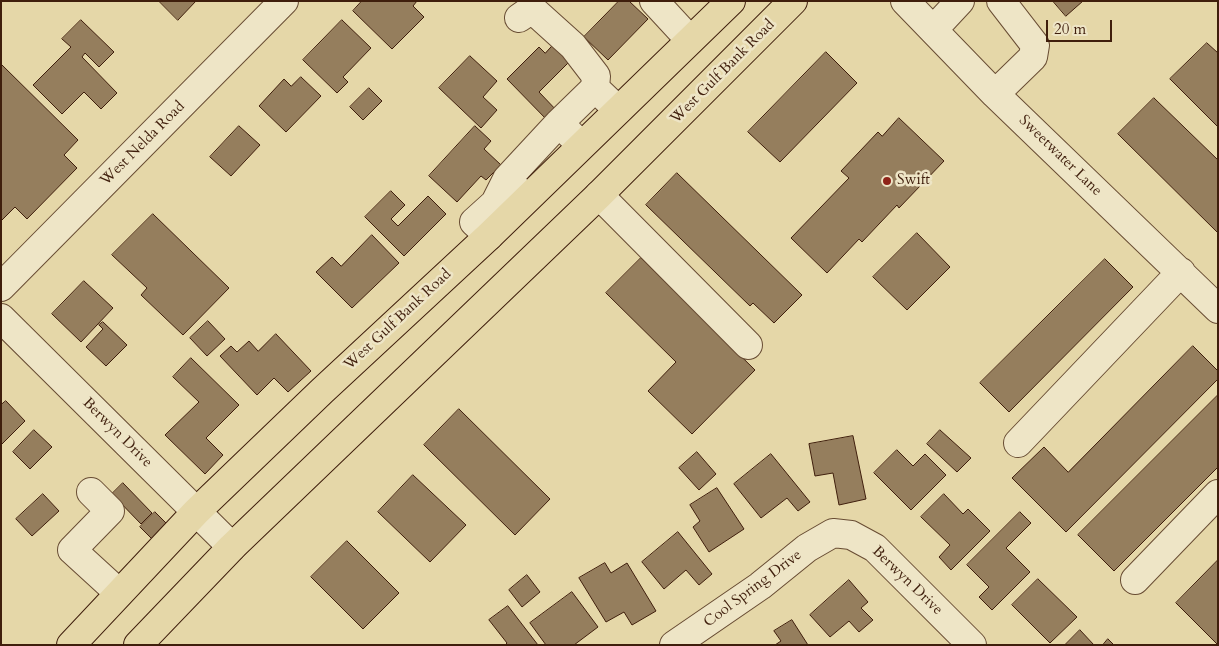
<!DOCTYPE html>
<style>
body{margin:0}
#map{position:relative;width:1219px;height:646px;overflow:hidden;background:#e5d7a8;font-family:Cardo,serif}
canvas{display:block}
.frame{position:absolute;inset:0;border:2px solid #3f1e0c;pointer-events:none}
.scale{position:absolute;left:1046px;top:20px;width:66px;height:22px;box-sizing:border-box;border:2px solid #3f1e0c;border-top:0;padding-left:6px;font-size:15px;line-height:18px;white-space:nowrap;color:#3f1e0c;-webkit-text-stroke:4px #eee5c6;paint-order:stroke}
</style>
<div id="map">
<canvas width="1219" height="646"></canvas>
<div class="frame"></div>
<div class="scale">20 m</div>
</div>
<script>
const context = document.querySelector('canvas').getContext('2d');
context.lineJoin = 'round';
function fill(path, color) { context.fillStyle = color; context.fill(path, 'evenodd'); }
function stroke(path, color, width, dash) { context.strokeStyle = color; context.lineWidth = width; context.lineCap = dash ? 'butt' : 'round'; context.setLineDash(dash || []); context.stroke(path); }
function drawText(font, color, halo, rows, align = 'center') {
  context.font = font + ' Cardo,serif'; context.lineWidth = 5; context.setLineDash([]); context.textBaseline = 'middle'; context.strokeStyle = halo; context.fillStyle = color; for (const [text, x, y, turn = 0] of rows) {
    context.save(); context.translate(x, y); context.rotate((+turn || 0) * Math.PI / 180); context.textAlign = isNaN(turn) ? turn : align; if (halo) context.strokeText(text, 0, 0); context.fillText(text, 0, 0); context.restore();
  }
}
const building = new Path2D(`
 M 159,1 L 196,1 L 178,20 Z
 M 362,1 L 417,1 L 413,6 L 424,17 L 392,49 L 353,11 Z
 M 619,1 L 629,1 L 648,19 L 608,60 L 584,37 Z
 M 1053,1 L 1083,1 L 1066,16 Z
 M 81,20 L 114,52 L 99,67 L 85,53 L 82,57 L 117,93 L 101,109 L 84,92 L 62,114 L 33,85 L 71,47 L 62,39 Z
 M 342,20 L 371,48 L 343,77 L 348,82 L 337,93 L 303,60 Z
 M 556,42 L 572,59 L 539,92 L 559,113 L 549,122 L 507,79 L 539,47 L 545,53 Z
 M 1207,43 L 1218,53 L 1218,127 L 1170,79 Z
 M 826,52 L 857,83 L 780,162 L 748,132 Z
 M 470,56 L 497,81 L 483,97 L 497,110 L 481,128 L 439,88 Z
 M 1,64 L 78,140 L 64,155 L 77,168 L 27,219 L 15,207 L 1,221 Z
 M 301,77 L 321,96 L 286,132 L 259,106 L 284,79 L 291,86 Z
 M 369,88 L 382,101 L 363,120 L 350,107 Z
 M 1154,98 L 1218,160 L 1218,233 L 1118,134 Z
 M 899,118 L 944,161 L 899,208 L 897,205 L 862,242 L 859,239 L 827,273 L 791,238 L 849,178 L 841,171 L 878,132 L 882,136 Z
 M 239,126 L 260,145 L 231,176 L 210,157 Z
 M 475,126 L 491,141 L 484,149 L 501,165 L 486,180 L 481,176 L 457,202 L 429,176 Z
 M 677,173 L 802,295 L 774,323 L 753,303 L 750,306 L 646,205 Z
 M 391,191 L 405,205 L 391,219 L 398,226 L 428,196 L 446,214 L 404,256 L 365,217 Z
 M 153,214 L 229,288 L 183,335 L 141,295 L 147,288 L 112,255 Z
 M 917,233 L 950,267 L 907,310 L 873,277 Z
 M 372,235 L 399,263 L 352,308 L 316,272 L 332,257 L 341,266 Z
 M 641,258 L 755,370 L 692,434 L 648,391 L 676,362 L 606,293 Z
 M 1105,259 L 1133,287 L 1009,412 L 980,383 Z
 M 84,281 L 113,308 L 81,342 L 52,314 Z
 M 208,321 L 225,339 L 207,356 L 190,338 Z
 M 103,322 L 127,345 L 106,366 L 86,347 L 103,329 L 99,325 Z
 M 276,334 L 311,371 L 288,392 L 274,378 L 257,395 L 220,356 L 231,346 L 237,352 L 249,341 L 258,351 Z
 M 1193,346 L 1218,371 L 1218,379 L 1066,532 L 1012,478 L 1044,447 L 1068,472 Z
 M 191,358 L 239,405 L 206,438 L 223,455 L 205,474 L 165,435 L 199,402 L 173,377 Z
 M 1218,395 L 1218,467 L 1114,571 L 1078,535 Z
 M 6,401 L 25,421 L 1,445 L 1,405 Z
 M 459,409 L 550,499 L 515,535 L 424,445 Z
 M 34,430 L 52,447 L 30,469 L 13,452 Z
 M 940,430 L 971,458 L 957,472 L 927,444 Z
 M 853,436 L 866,499 L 839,505 L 833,473 L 815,476 L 809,444 Z
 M 897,450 L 913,466 L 925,454 L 946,475 L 911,510 L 874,473 Z
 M 697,452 L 716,474 L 699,490 L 679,468 Z
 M 771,454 L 810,502 L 798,511 L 787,498 L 761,518 L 734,484 Z
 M 413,475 L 466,525 L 430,562 L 378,512 Z
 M 123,483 L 152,513 L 141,524 L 112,494 Z
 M 717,488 L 744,529 L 709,552 L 693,527 L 700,521 L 690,505 Z
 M 43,494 L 59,511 L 32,536 L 16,519 Z
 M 944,494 L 963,514 L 968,509 L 990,531 L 951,570 L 939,557 L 950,545 L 921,517 Z
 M 155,512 L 170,527 L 154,541 L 140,527 Z
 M 1020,512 L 1031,523 L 1006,548 L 1030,572 L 992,610 L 979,597 L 989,587 L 967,565 Z
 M 678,532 L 712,574 L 699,585 L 686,570 L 664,589 L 642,562 Z
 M 347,541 L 399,593 L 363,629 L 311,577 Z
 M 1218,560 L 1218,645 L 1176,603 Z
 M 605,563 L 611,573 L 627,563 L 656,611 L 632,625 L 624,612 L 606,622 L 579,578 Z
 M 527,575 L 540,592 L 522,607 L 509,590 Z
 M 1038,579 L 1077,617 L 1050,643 L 1012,605 Z
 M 849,580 L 868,602 L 861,608 L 873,620 L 859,632 L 849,621 L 830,637 L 810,615 Z
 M 572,592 L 598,627 L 574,645 L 546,645 L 530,623 Z
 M 508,606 L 538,645 L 505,645 L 507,643 L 489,620 Z
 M 792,620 L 808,645 L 775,645 L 781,641 L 774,631 Z
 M 1080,630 L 1094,645 L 1065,645 Z
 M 1108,639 L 1114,645 L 1103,645 Z`);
fill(building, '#957e5d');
stroke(building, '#3f1e0c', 1);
const minor = new Path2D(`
 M 654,1 L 690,40
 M 905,1 L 995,94 L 1218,309
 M 519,18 L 532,9 L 573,46 L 596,76 L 595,88 L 618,110
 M 933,30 L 960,1
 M 995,94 L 1033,57 L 1035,45 L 1001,1
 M 572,136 L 559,123 L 595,88
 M 599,195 L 748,345
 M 526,199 L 507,179 L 559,123
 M 489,236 L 474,222 L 495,203 L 507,179
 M 1,287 L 284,1
 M 1,318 L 232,547
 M 1018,443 L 1181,272
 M 91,492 L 110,511 L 72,550 L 119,593
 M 1135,580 L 1218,494
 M 674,645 L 760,586 L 807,548 L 833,533 L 851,535 L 875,548 L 972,645`);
const major = new Path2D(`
 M 71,645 L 196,512 L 322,391 L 489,236 L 731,1
 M 138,645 L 232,547 L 599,195 L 793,1`);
stroke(minor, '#684c33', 30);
stroke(major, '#3f1e0c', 30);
stroke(minor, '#eee5c6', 28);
stroke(major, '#e5d7a8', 28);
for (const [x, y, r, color] of [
 [887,181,5,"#8f2418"]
]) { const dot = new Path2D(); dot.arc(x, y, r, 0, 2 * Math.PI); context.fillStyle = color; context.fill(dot); stroke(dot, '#eee5c6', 2); }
drawText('15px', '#3f1e0c', '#eee5c6', [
 ["West Gulf Bank Road",723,72,-45],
 ["West Nelda Road",143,144,-45],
 ["Sweetwater Lane",1060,156,44],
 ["West Gulf Bank Road",398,320,-43],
 ["Berwyn Drive",117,433,45],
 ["Berwyn Drive",907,581,44],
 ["Cool Spring Drive",753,589,-37]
]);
drawText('15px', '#3f1e0c', '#eee5c6', [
 ["Swift",897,181]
], 'left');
</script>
